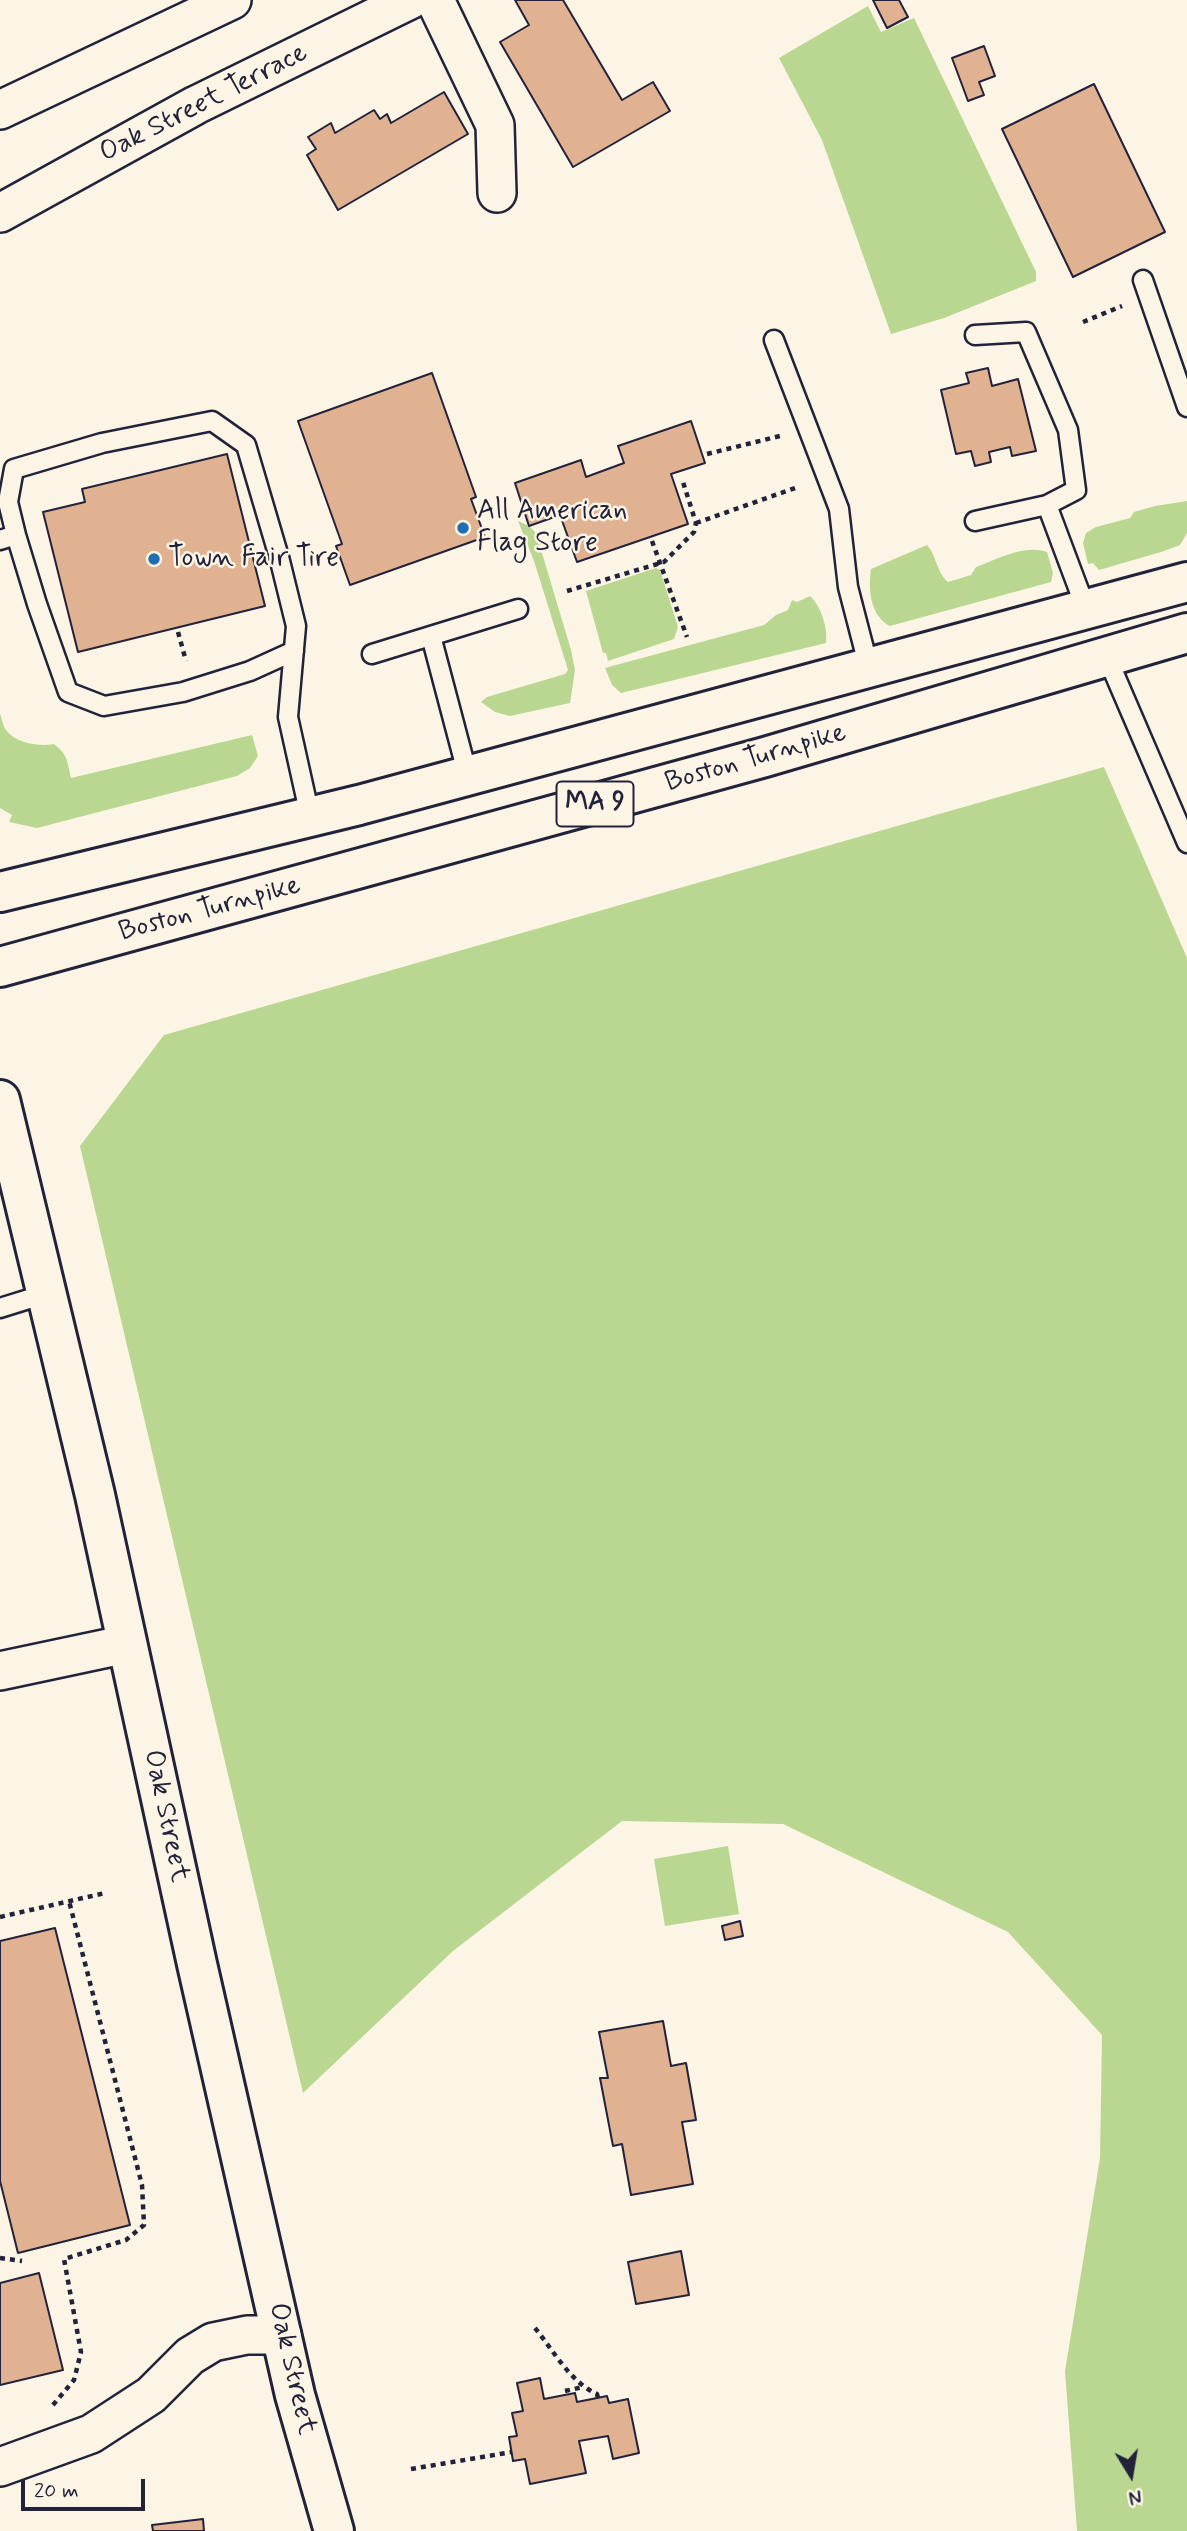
<!DOCTYPE html>
<style>
body{margin:0}
#map{position:relative;width:1187px;height:2531px;overflow:hidden;background:#fcf5e5;font-family:Mynerve,sans-serif}
canvas{display:block}
.north{position:absolute;left:1096px;top:2440px;width:70px;height:70px;-webkit-text-stroke:5px #fcf5e5;paint-order:stroke;rotate:169deg;font-size:19px;font-weight:700;line-height:28px;text-align:center;color:#22223b}
.north::after{content:'';display:block;margin:auto;width:24px;height:32px;background:#22223b;clip-path:polygon(50% 0,100% 100%,50% 72%,0 100%)}
.scale{position:absolute;left:21px;top:2479px;width:124px;height:32px;box-sizing:border-box;border:4px solid #22223b;border-top:0;padding-left:9px;font-size:21px;line-height:24px;white-space:nowrap;color:#22223b;-webkit-text-stroke:5px #fcf5e5;paint-order:stroke}
</style>
<div id="map">
<canvas width="1187" height="2531"></canvas>
<div class="north">N</div>
<div class="scale">20 m</div>
</div>
<script>
const context = document.querySelector('canvas').getContext('2d');
context.lineJoin = 'round';
function fill(path, color) { context.fillStyle = color; context.fill(path, 'evenodd'); }
function stroke(path, color, width, dash) { context.strokeStyle = color; context.lineWidth = width; context.lineCap = dash ? 'butt' : 'round'; context.setLineDash(dash || []); context.stroke(path); }
function drawText(font, color, halo, rows, align = 'center') {
  context.font = font + ' Mynerve,sans-serif'; context.lineWidth = 5; context.setLineDash([]); context.textBaseline = 'middle'; context.strokeStyle = halo; context.fillStyle = color; for (const [text, x, y, turn = 0] of rows) {
    context.save(); context.translate(x, y); context.rotate((+turn || 0) * Math.PI / 180); context.textAlign = isNaN(turn) ? turn : align; if (halo) context.strokeText(text, 0, 0); context.fillText(text, 0, 0); context.restore();
  }
}
fill(new Path2D(`
 M 868,6 L 881,32 L 914,18 L 1036,272 L 1036,281 L 944,318 L 891,334 L 822,140 L 779,58 Z
 M 1187,501 L 1187,533 L 1180,545 L 1161,552 L 1099,570 L 1093,563 L 1088,564 L 1083,543 L 1086,533 L 1096,527 L 1130,518 L 1134,512 L 1155,506 Z
 M 518,521 L 529,526 L 536,533 L 571,650 L 575,670 L 570,703 L 510,716 L 495,712 L 481,702 L 487,697 L 565,674 L 568,670 L 534,561 Z
 M 927,545 C 937,556 936,572 948,582 L 971,575 L 976,567 C 997,559 1025,544 1047,552 L 1053,573 L 1051,582 L 890,626 C 870,616 868,589 871,569 Z
 M 656,568 L 660,570 L 678,627 L 674,639 L 608,661 L 606,653 L 603,653 L 586,591 Z
 M 810,596 C 821,606 828,628 826,643 L 621,693 L 612,685 L 605,668 L 764,625 L 776,615 L 788,610 L 792,600 L 797,602 Z
 M 0,714 C 2,719 3,726 6,730 C 15,743 39,747 54,744 C 68,755 67,761 71,778 L 252,735 L 258,756 L 250,768 L 237,776 L 37,828 L 9,822 L 12,815 L 0,808 Z
 M 1104,767 L 1187,958 L 1187,2531 L 1077,2531 L 1065,2371 L 1100,2158 L 1102,2035 L 1008,1932 L 783,1824 L 622,1821 L 453,1951 L 303,2093 L 80,1146 L 164,1035 Z
 M 728,1846 L 739,1914 L 665,1926 L 654,1859 Z`), '#b9d790');
const building = new Path2D(`
 M 515,0 L 563,0 L 622,100 L 653,82 L 670,111 L 573,167 L 500,42 L 529,25 Z
 M 873,0 L 899,0 L 908,17 L 887,28 Z
 M 984,46 L 995,76 L 979,82 L 984,95 L 968,101 L 952,58 Z
 M 1094,84 L 1165,232 L 1073,277 L 1002,129 Z
 M 444,92 L 468,134 L 338,210 L 307,155 L 316,149 L 308,137 L 331,123 L 335,133 L 374,110 L 380,119 L 387,114 L 391,123 Z
 M 988,368 L 992,386 L 1018,379 L 1036,451 L 1012,456 L 1010,447 L 989,452 L 991,462 L 975,466 L 971,451 L 956,454 L 941,390 L 969,383 L 966,373 Z
 M 432,373 L 476,497 L 471,499 L 485,537 L 350,585 L 336,546 L 342,544 L 298,421 Z
 M 691,421 L 705,463 L 671,474 L 688,524 L 577,562 L 560,515 L 529,526 L 515,483 L 581,460 L 586,477 L 624,463 L 618,446 Z
 M 227,454 L 265,606 L 78,652 L 43,512 L 85,502 L 82,489 Z
 M 740,1921 L 743,1936 L 725,1940 L 722,1926 Z
 M 55,1928 L 130,2225 L 18,2253 L 0,2181 L 0,1941 Z
 M 663,2021 L 671,2066 L 686,2063 L 696,2120 L 682,2122 L 693,2184 L 631,2195 L 622,2144 L 613,2146 L 600,2078 L 608,2078 L 599,2032 Z
 M 681,2251 L 689,2295 L 636,2304 L 628,2262 Z
 M 39,2273 L 63,2370 L 0,2385 L 0,2283 Z
 M 540,2378 L 544,2399 L 575,2393 L 577,2402 L 607,2396 L 609,2403 L 628,2399 L 639,2453 L 613,2459 L 608,2436 L 579,2441 L 586,2473 L 530,2484 L 525,2459 L 513,2461 L 509,2437 L 517,2436 L 512,2413 L 523,2411 L 517,2383 Z
 M 203,2519 L 204,2531 L 153,2531 L 152,2525 Z`);
fill(building, '#e1b292');
stroke(building, '#22223b', 2);
const service = new Path2D(`
 M 1143,280 L 1187,407
 M 975,335 L 1026,332 L 1068,430 L 1076,490 L 1047,505 L 975,521
 M 774,340 L 839,509 L 848,587 L 869,668
 M 1047,505 L 1086,609
 M 16,535 L 8,502 L 14,469 L 102,443 L 212,421 L 246,445 L 279,557 L 296,626 L 288,717 L 310,816
 M 0,540 L 16,535 L 37,604 L 68,692 L 104,706 L 183,692 L 250,671 L 294,651
 M 431,636 L 468,776
 M 372,654 L 518,609
 M 1107,657 L 1187,843
 M 0,1308 L 45,1294`);
const minor = new Path2D(`
 M 435,0 L 495,125 L 497,193
 M 0,110 L 232,0
 M 0,213 L 196,105 L 410,0
 M 0,1671 L 127,1644
 M 0,2467 L 91,2434 L 151,2395 L 190,2356 L 213,2342 L 247,2335 L 282,2335`);
const tertiary = new Path2D(`
 M 0,1100 L 95,1495 L 197,1964 L 295,2395 L 334,2531`);
const trunk = new Path2D(`
 M 0,892 L 359,805 L 1187,582
 M 0,967 L 765,757 L 1187,633`);
stroke(service, '#22223b', 23);
stroke(minor, '#22223b', 42);
stroke(tertiary, '#22223b', 44);
stroke(trunk, '#22223b', 44);
stroke(new Path2D(`
 M 1083,322 L 1122,306
 M 707,454 L 780,436
 M 696,523 L 798,487
 M 652,541 L 687,637
 M 567,591 L 664,562 L 694,532 L 696,523 L 683,482
 M 178,632 L 186,661
 M 0,1917 L 105,1893
 M 0,2258 L 22,2261
 M 535,2328 C 553,2350 571,2383 597,2394 L 598,2398
 M 565,2391 L 583,2387
 M 53,2405 L 74,2380 L 81,2352 L 64,2259 L 126,2240 L 144,2225 L 142,2185 L 69,1901
 M 411,2469 L 512,2452`), '#22223b', 4.5, [5, 5]);
stroke(service, '#fcf5e5', 18);
stroke(minor, '#fcf5e5', 37);
stroke(tertiary, '#fcf5e5', 38);
stroke(trunk, '#fcf5e5', 38);
for (const [x, y, r, color] of [
 [463,528,7,"#1f6fb2"],
 [154,559,7,"#1f6fb2"]
]) { const dot = new Path2D(); dot.arc(x, y, r, 0, 2 * Math.PI); context.fillStyle = color; context.fill(dot); stroke(dot, '#fcf5e5', 2.5); }
for (const [x, y, w] of [
 [595,804,77]
]) { const box = new Path2D(); box.roundRect(x - w / 2, y - 22.5, w, 45, 5); context.fillStyle = '#fcf5e5'; context.fill(box); stroke(box, '#22223b', 2); }
drawText('bold 26px', '#22223b', null, [
 ["MA 9",595,804]
]);
drawText('28px', '#22223b', '#fcf5e5', [
 ["Oak Street Terrace",204,104,-27],
 ["Boston Turnpike",756,759,-16],
 ["Boston Turnpike",210,910,-15],
 ["Oak Street",165,1816,78],
 ["Oak Street",291,2369,77]
]);
drawText('28px', '#22223b', '#fcf5e5', [
 ["All American",477,512],
 ["Flag Store",477,544],
 ["Town Fair Tire",168,559]
], 'left');
</script>
